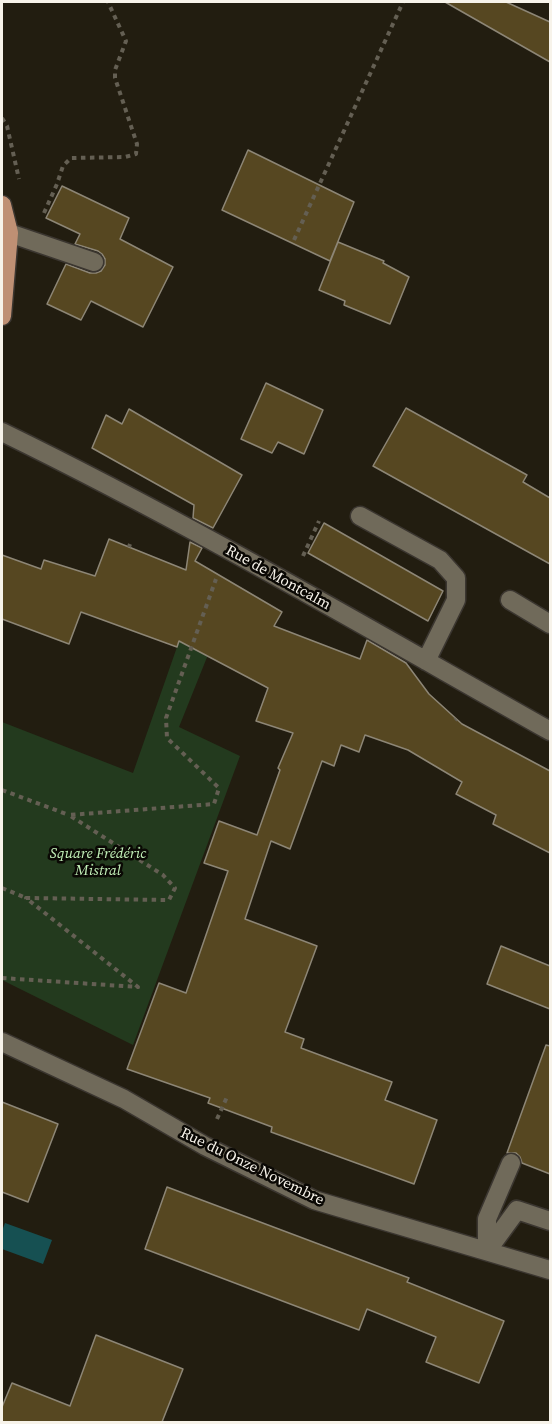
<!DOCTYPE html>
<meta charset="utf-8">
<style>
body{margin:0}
#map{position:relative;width:552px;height:1424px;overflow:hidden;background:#221d10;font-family:"Source Serif 4",serif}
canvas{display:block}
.frame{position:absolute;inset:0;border:3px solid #f7f3ea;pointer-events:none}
</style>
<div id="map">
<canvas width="552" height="1424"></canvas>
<div class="frame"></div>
</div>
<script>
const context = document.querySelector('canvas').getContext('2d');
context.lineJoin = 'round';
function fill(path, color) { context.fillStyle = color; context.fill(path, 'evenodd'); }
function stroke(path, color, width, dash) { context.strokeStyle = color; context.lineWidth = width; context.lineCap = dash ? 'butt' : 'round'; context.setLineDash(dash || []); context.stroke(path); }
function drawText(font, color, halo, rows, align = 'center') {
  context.font = font + ' "Source Serif 4",serif'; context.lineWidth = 5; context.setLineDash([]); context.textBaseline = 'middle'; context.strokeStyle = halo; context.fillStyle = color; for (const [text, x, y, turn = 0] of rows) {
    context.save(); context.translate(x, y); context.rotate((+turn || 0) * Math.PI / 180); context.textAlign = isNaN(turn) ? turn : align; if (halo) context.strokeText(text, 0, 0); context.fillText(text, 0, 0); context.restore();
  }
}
fill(new Path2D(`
 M 204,576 L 234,590 L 179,727 L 240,756 L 133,1045 L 2,980 L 2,722 L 133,773 L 177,647 Z`), '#233a1e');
fill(new Path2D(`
 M 5,1223 L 52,1240 L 43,1264 L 2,1249 L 2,1231 Z`), '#165052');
const building = new Path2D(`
 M 445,2 L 506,2 L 550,22 L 550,62 Z
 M 248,150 L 354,202 L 330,261 L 222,210 Z
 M 62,186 L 129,218 L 120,239 L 173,267 L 143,327 L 91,301 L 81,320 L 47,304 L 66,264 L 90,273 L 96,273 L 101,271 L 105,265 L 105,259 L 102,254 L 98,251 L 75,244 L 80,234 L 46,218 Z
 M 338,242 L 384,261 L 383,263 L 409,277 L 390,324 L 344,305 L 345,301 L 319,290 Z
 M 266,383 L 323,410 L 304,454 L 278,442 L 272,453 L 241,439 Z
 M 406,408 L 527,475 L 523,482 L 550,498 L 550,564 L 373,466 Z
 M 129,409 L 242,475 L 213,528 L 193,518 L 194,505 L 92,448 L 106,415 L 122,424 Z
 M 324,523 L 443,591 L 428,621 L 308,553 Z
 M 109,539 L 186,570 L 190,542 L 202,548 L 195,561 L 282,612 L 274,626 L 360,659 L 367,640 L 406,663 L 429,694 L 462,724 L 550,771 L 550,853 L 493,824 L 496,815 L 456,794 L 462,782 L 408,750 L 365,735 L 359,752 L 341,745 L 334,766 L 322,761 L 290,849 L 271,841 L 245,919 L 317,946 L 285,1032 L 304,1039 L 301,1048 L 392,1082 L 385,1100 L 437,1120 L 414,1184 L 271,1132 L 272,1127 L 208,1103 L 210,1098 L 127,1069 L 159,983 L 186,993 L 228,871 L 204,863 L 219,821 L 257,835 L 280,770 L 278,768 L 293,733 L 256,721 L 268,688 L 179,641 L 177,647 L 81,612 L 69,644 L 2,619 L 2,555 L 41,569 L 44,560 L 95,576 Z
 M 501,946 L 550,966 L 550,1009 L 487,984 Z
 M 546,1045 L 550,1046 L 550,1174 L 522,1163 L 520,1157 L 516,1153 L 507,1153 Z
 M 2,1102 L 58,1124 L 28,1202 L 2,1192 Z
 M 167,1187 L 409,1278 L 407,1282 L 504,1321 L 479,1383 L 426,1362 L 436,1337 L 367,1309 L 359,1330 L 145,1249 Z
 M 96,1335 L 183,1369 L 162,1422 L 2,1422 L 2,1407 L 12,1383 L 70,1406 Z`);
fill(building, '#564721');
stroke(building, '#8d8676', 1.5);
const minor = new Path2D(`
 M 9,233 L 94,262
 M 2,432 C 189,523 369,629 550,731
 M 360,516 L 440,560 L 456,578 L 456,600 L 426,661
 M 510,600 L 550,624
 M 2,1042 L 124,1099 L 205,1146 L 314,1200 L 550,1270
 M 487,1251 L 487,1219 L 511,1163
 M 487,1251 L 517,1210 L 550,1221`);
const major = new Path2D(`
 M 2,205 L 9,233 L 2,316`);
stroke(minor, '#3b3630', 21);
stroke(major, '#3b3630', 21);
stroke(new Path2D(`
 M 2,118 L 7,126 L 19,179
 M 44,213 L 57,184 L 63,166 L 71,158 L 125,157 L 136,154 L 137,144 L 115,78 L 115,70 L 126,41 L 108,2
 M 294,240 L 403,2
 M 129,547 L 130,544
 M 303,556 L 319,521
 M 455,720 L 456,719
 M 2,790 L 69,815
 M 2,888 L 26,898
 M 2,978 L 138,987 L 26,898 L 169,900 L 175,888 L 163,875 L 69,815 L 214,804 L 219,788 L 167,738 L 166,718 L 216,579
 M 217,1119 L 227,1097`), '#645f53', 4, [4.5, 4.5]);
stroke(minor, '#706a5a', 18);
stroke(major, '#bf9074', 18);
drawText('15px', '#f7f3ea', '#0a0804', [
 ["Rue de Montcalm",278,578,29],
 ["Rue du Onze Novembre",252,1167,26]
]);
drawText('italic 15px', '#c2f0b8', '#0a0804', [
 ["Square Frédéric",98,854],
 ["Mistral",98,871]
]);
</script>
